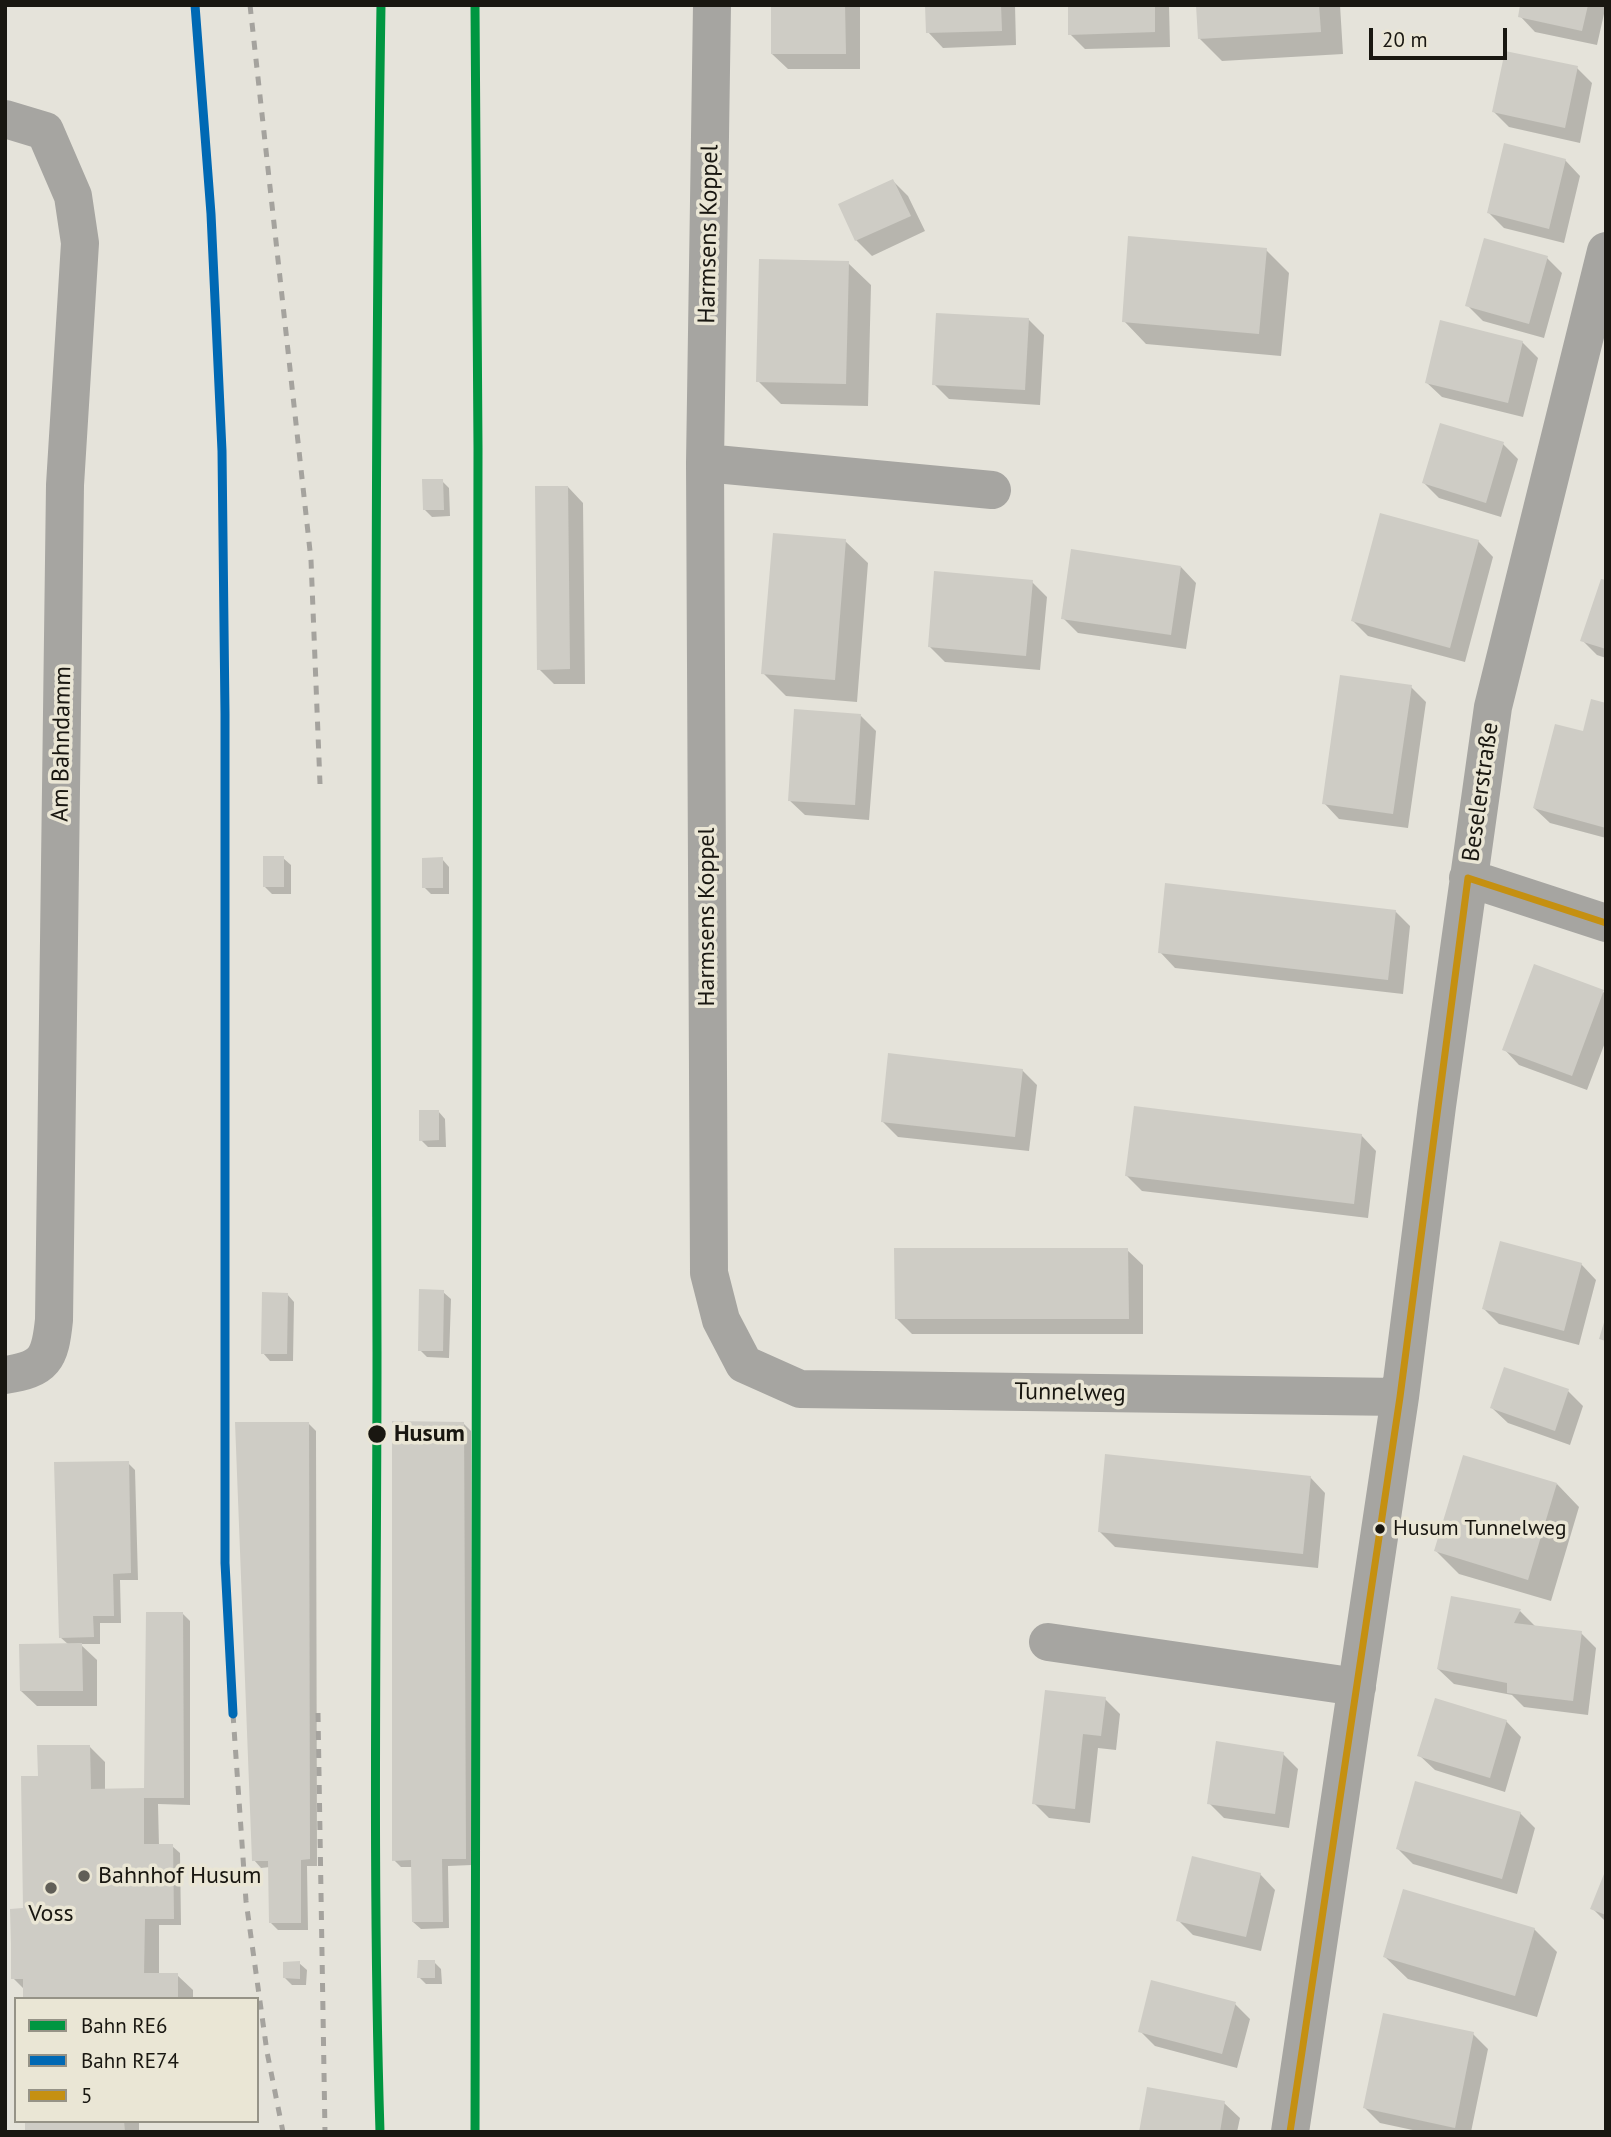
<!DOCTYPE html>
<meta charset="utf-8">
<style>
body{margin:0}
#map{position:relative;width:1611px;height:2137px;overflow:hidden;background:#e5e3da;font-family:"PT Sans",sans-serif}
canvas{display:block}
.frame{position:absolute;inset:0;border:7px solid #191711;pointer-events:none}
.legend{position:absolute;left:14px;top:1997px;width:245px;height:126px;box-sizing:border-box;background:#eae6d5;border:2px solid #969387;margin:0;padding:9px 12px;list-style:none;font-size:21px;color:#191711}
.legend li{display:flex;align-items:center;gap:14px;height:35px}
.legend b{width:35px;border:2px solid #969387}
.scale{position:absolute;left:1369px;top:28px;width:138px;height:32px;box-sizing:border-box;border:4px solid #191711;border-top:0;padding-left:9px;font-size:21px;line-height:24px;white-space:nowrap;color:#191711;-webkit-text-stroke:5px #eae6d5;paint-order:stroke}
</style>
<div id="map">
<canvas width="1611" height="2137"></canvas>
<div class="frame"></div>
<ul class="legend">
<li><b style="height:9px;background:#009641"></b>Bahn RE6</li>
<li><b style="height:9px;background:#0069b4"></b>Bahn RE74</li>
<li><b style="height:9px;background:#c59011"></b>5</li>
</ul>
<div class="scale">20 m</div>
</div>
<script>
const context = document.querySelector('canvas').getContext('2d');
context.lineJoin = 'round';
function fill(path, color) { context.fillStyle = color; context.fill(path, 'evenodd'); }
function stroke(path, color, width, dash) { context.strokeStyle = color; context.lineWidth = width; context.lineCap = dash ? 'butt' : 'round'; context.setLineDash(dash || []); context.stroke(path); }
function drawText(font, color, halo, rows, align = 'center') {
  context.font = font + ' "PT Sans",sans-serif'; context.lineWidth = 7; context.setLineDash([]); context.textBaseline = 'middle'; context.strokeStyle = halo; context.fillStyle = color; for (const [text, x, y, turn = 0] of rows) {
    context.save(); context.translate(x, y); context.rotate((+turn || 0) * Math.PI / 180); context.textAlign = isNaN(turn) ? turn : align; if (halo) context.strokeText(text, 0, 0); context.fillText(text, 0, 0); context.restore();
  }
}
fill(new Path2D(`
 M 773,5 L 860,5 L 860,69 L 788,69 L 772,54 Z
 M 927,5 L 1015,5 L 1016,45 L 943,48 L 928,32 Z
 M 1069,5 L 1169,5 L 1170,47 L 1085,49 L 1070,34 Z
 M 1198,5 L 1340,5 L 1343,54 L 1222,61 L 1199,38 Z
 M 1522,5 L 1606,5 L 1597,45 L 1535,32 L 1520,16 Z
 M 1577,68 L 1592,83 L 1580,143 L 1509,127 L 1494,112 Z
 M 1565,160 L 1580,176 L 1564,243 L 1504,228 L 1489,213 Z
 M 893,181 L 908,196 L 925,231 L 872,256 L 856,240 Z
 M 1266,250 L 1289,273 L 1281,356 L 1146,344 L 1124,321 Z
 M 1547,258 L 1562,273 L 1544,338 L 1483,321 L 1467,305 Z
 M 848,263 L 871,285 L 868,406 L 781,404 L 758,381 Z
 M 1028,319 L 1044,335 L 1040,405 L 949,399 L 934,384 Z
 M 1522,342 L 1538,358 L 1523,417 L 1442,397 L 1426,382 Z
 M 1503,444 L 1518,459 L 1501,517 L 1439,498 L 1424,483 Z
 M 442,481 L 449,488 L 450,516 L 432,517 L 424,509 Z
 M 568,487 L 583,503 L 585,684 L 554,684 L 539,669 Z
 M 845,541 L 868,563 L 857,702 L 786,696 L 763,673 Z
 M 1478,541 L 1493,557 L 1465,662 L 1368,636 L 1353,621 Z
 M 1181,567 L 1196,583 L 1186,649 L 1078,633 L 1063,618 Z
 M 1032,582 L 1047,597 L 1040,670 L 945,662 L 930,647 Z
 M 1606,582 L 1606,658 L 1597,655 L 1582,640 Z
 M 1411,687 L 1426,702 L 1408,828 L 1339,819 L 1324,803 Z
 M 1606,704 L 1606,838 L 1550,823 L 1534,808 Z
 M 860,715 L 876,731 L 869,820 L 805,815 L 789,800 Z
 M 283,858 L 291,865 L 291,894 L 272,894 L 265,887 Z
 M 442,859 L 449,867 L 449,894 L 431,894 L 424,887 Z
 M 1395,911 L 1410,926 L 1403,994 L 1175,968 L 1160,952 Z
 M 1603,992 L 1606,994 L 1606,1040 L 1587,1090 L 1519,1065 L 1504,1049 Z
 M 1022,1070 L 1037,1085 L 1029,1151 L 898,1137 L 882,1121 Z
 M 438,1111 L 445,1119 L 446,1147 L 428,1147 L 421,1140 Z
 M 1361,1135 L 1376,1151 L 1368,1218 L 1142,1191 L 1127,1176 Z
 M 1127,1250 L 1143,1265 L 1143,1334 L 912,1334 L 896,1318 Z
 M 1581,1264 L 1596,1280 L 1579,1345 L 1499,1324 L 1484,1309 Z
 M 443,1292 L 451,1299 L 449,1358 L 427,1357 L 420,1350 Z
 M 287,1294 L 294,1302 L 293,1361 L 270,1361 L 263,1353 Z
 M 1568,1391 L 1583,1406 L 1570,1445 L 1508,1423 L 1492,1408 Z
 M 308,1423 L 316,1431 L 317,1866 L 307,1866 L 308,1930 L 278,1930 L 271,1923 L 270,1867 L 261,1868 L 254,1860 Z
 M 463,1423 L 471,1431 L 472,1865 L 448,1866 L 449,1928 L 421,1929 L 413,1922 L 413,1867 L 401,1867 L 394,1860 Z
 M 128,1463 L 135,1470 L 138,1580 L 120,1580 L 121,1623 L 100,1623 L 100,1644 L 80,1644 L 97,1660 L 97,1706 L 37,1706 L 21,1691 L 69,1645 L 60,1637 Z
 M 1310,1477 L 1325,1493 L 1318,1568 L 1115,1547 L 1099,1531 Z
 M 1557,1484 L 1579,1507 L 1551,1601 L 1459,1574 L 1436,1551 Z
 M 1520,1611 L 1535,1626 L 1581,1633 L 1596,1648 L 1588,1715 L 1524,1707 L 1512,1695 L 1454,1684 L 1438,1669 Z
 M 182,1613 L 190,1621 L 190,1805 L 158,1804 L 159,1846 L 172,1846 L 180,1853 L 181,1925 L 159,1925 L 159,1975 L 177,1975 L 193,1990 L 193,1999 L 25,1999 L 25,1990 L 13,1978 L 25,1910 L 39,1778 L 90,1747 L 105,1762 L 105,1790 L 146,1792 Z
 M 1105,1699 L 1120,1714 L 1116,1750 L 1098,1748 L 1090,1823 L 1049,1818 L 1034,1803 Z
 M 1506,1721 L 1521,1737 L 1505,1792 L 1435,1770 L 1419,1755 Z
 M 1283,1754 L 1298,1769 L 1289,1828 L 1224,1818 L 1209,1803 Z
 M 1520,1813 L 1535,1828 L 1517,1894 L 1413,1864 L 1398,1849 Z
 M 1606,1873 L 1606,1922 L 1592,1908 Z
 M 1260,1874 L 1275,1890 L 1261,1951 L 1193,1935 L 1178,1920 Z
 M 1534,1929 L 1557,1952 L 1537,2017 L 1408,1979 L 1385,1957 Z
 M 434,1962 L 441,1969 L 442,1984 L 426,1984 L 419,1977 Z
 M 299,1963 L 307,1970 L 306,1985 L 292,1985 L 285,1978 Z
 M 1235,2004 L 1250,2019 L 1237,2068 L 1155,2046 L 1140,2031 Z
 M 1473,2034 L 1488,2049 L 1471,2132 L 1422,2132 L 1380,2123 L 1365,2108 Z
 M 1224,2103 L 1240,2118 L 1237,2132 L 1141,2132 Z
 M 26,2121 L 139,2121 L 139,2132 L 27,2132 Z`), '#0003');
fill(new Path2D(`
 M 771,5 L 845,5 L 846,54 L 771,54 Z
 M 925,5 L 1001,5 L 1002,31 L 926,33 Z
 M 1068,5 L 1155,5 L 1155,32 L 1068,35 Z
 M 1196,5 L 1319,5 L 1321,32 L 1198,39 Z
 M 1520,5 L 1588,5 L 1582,31 L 1518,17 Z
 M 1505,51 L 1578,66 L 1565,128 L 1492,112 Z
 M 1504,143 L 1566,159 L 1549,229 L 1487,213 Z
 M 893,179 L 911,216 L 855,241 L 838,204 Z
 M 1128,236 L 1267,248 L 1259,334 L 1122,322 Z
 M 1484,238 L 1548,256 L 1529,324 L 1465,306 Z
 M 759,259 L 849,261 L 846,384 L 756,382 Z
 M 936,313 L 1029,318 L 1025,390 L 932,385 Z
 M 1440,320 L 1523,341 L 1508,403 L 1425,383 Z
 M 1440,423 L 1504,442 L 1486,503 L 1422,483 Z
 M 422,479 L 443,479 L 444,510 L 423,510 Z
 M 535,486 L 568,486 L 570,669 L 537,670 Z
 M 1380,513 L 1479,540 L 1450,648 L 1351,621 Z
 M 773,533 L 846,539 L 835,680 L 761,674 Z
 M 1071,549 L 1181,566 L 1171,635 L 1061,619 Z
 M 934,571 L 1033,580 L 1026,656 L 928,647 Z
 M 1601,579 L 1606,580 L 1606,649 L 1580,641 Z
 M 1340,675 L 1412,685 L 1393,814 L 1322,804 Z
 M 1591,699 L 1606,703 L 1606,828 L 1533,808 L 1555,724 L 1583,731 Z
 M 794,709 L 861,714 L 855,805 L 788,801 Z
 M 263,856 L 284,856 L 284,887 L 263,887 Z
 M 443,857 L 443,888 L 422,888 L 422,858 Z
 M 1165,883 L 1396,910 L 1388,980 L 1158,953 Z
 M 1534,964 L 1604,990 L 1572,1076 L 1502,1050 Z
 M 888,1053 L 1023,1069 L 1015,1137 L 881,1122 Z
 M 1134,1106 L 1362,1134 L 1354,1204 L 1125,1176 Z
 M 419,1110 L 439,1110 L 439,1140 L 419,1141 Z
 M 1500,1241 L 1582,1263 L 1564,1331 L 1482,1309 Z
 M 894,1248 L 1128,1248 L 1129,1319 L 895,1319 Z
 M 419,1289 L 444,1290 L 443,1351 L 418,1351 Z
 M 262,1292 L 288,1293 L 287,1354 L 261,1354 Z
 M 1605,1319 L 1606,1319 L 1606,1341 L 1599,1339 Z
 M 1504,1367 L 1569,1389 L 1555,1431 L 1490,1408 Z
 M 392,1421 L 464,1422 L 466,1859 L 442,1859 L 443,1922 L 412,1922 L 411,1860 L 392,1861 Z
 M 235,1422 L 309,1422 L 310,1859 L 301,1860 L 301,1923 L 269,1923 L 268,1861 L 252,1861 Z
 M 1105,1454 L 1311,1476 L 1303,1554 L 1098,1532 Z
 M 1463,1455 L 1557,1483 L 1528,1580 L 1434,1551 Z
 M 129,1461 L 131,1573 L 113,1574 L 114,1616 L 93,1616 L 94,1637 L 59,1638 L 54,1462 Z
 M 1451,1596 L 1521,1609 L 1514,1623 L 1582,1631 L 1573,1701 L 1507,1693 L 1507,1683 L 1437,1669 Z
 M 146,1612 L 183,1612 L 184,1798 L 144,1798 L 144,1844 L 173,1844 L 174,1919 L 145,1919 L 144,1973 L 178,1973 L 178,1999 L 23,1999 L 23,1979 L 11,1979 L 11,1944 L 10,1909 L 23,1908 L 21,1776 L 38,1776 L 37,1745 L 90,1745 L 91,1789 L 144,1788 Z
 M 82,1643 L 83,1691 L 20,1691 L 19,1644 Z
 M 1045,1690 L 1106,1697 L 1101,1736 L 1083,1734 L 1075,1809 L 1032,1804 Z
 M 1435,1698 L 1507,1720 L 1490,1778 L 1417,1756 Z
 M 1216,1741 L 1284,1752 L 1275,1814 L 1207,1804 Z
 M 1415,1781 L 1521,1812 L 1502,1879 L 1396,1849 Z
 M 1192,1856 L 1261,1873 L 1246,1937 L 1176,1921 Z
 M 1606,1869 L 1606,1915 L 1590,1909 Z
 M 1403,1889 L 1535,1928 L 1515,1996 L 1383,1957 Z
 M 418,1960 L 435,1960 L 435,1978 L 417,1978 Z
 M 300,1961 L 300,1979 L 283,1978 L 283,1962 Z
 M 1151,1980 L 1236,2002 L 1222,2054 L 1138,2032 Z
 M 1383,2013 L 1474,2032 L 1455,2128 L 1363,2108 Z
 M 1147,2087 L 1225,2101 L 1220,2132 L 1139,2132 Z
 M 25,2121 L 124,2121 L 125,2132 L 25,2132 Z`), '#ceccc5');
stroke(new Path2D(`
 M 712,5 L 705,463 L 709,1273 L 721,1320 L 744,1364 L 800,1389 L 1400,1397
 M 5,119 L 45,131 L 73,196 L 80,243 L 65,485 L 54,1320 C 50,1359 45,1369 5,1375
 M 705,463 L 992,490
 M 1468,878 L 1606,923
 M 1048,1642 L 1357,1687
 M 1290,2132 L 1400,1397 L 1437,1106 L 1493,707 L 1606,251`), '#a6a5a1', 38);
stroke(new Path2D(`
 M 250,5 L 311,560 L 320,784
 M 318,1713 L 325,2132
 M 233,1714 L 246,1901 L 267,2052 L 283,2132`), '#a5a39e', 5, [9, 9]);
stroke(new Path2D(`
 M 1290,2132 L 1400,1397 L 1468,878 L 1606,923`), '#c59011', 7);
stroke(new Path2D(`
 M 380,2132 C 372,1872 377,1612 377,1352 C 376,903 374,454 381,5
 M 475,2132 L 478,448 L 475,5`), '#009641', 9);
stroke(new Path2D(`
 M 195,5 L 211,214 L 222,451 L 225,714 L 225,1563 L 233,1714`), '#0069b4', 9);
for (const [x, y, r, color] of [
 [377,1434,10,"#191711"],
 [1380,1529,6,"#191711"],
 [84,1876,7,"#605e57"],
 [51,1888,7,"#605e57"]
]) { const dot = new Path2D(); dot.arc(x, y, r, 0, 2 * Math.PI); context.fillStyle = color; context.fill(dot); stroke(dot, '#eae6d5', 2.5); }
drawText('22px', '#191711', '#eae6d5', [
 ["Husum Tunnelweg",1393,1529]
], 'left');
drawText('24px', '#191711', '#eae6d5', [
 ["Harmsens Koppel",709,234,-89],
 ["Am Bahndamm",62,744,-89],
 ["Beselerstraße",1481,792,-82],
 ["Harmsens Koppel",707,917,-90],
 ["Tunnelweg",1070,1393,1]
]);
drawText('bold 24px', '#191711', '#eae6d5', [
 ["Husum",394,1434]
], 'left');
drawText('24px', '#191711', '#eae6d5', [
 ["Bahnhof Husum",98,1876],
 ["Voss",51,1914,"center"]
], 'left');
</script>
